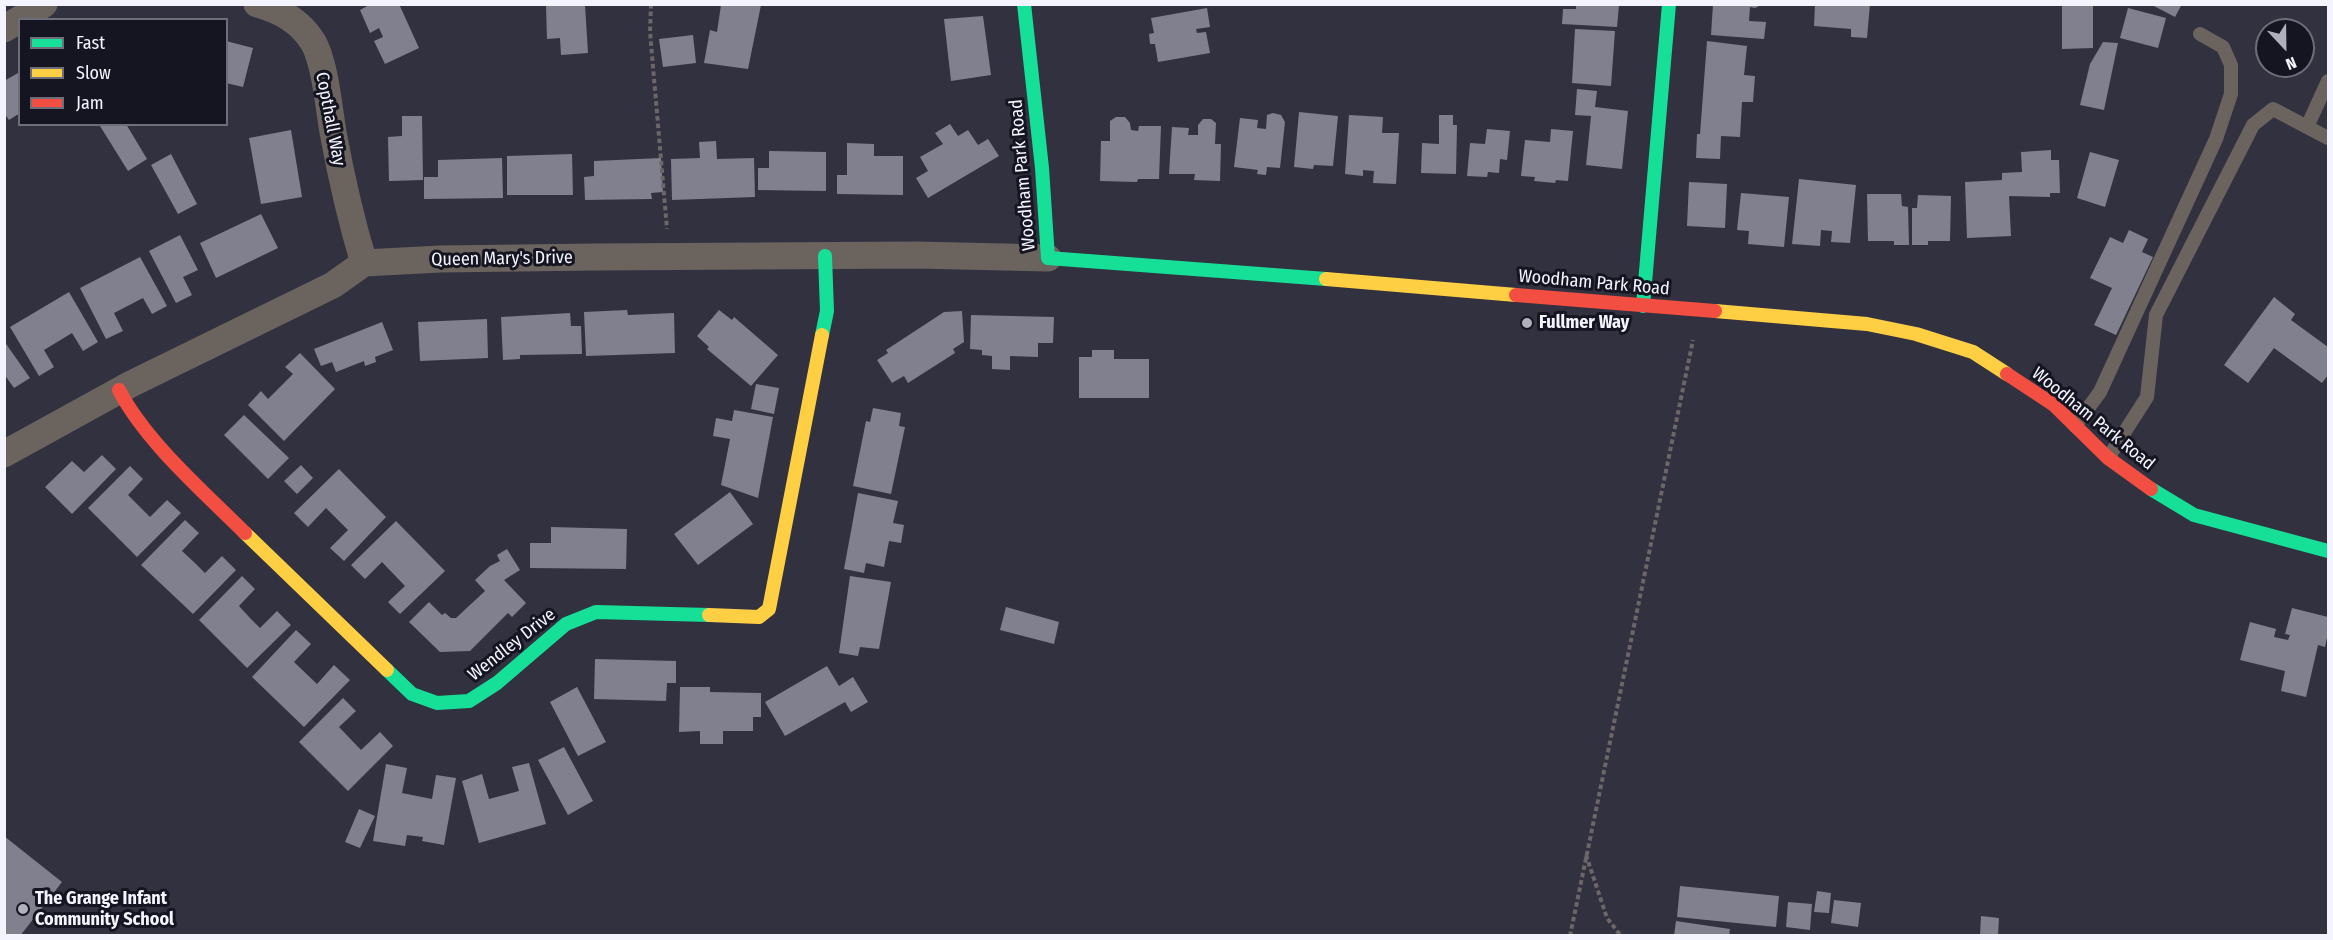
<!DOCTYPE html>
<style>
body{margin:0}
#map{position:relative;width:2333px;height:940px;overflow:hidden;background:#313140;font-family:"Fira Sans Condensed",sans-serif}
canvas{display:block}
.frame{position:absolute;inset:0;border:6px solid #f3f4ff;pointer-events:none}
.legend{position:absolute;left:18px;top:18px;width:210px;height:108px;box-sizing:border-box;background:#151521;border:2px solid #6e6e7a;margin:0;padding:8px 10px;list-style:none;font-size:18px;color:#f3f4ff}
.legend li{display:flex;align-items:center;gap:12px;height:30px}
.legend b{width:30px;border:2px solid #6e6e7a}
.north{position:absolute;left:2255px;top:18px;width:60px;height:60px;box-sizing:border-box;background:#151521;border:2px solid #6e6e7a;border-radius:50%;rotate:158deg;font-size:16px;font-weight:700;line-height:24px;text-align:center;color:#f3f4ff}
.north::after{content:'';display:block;margin:auto;width:21px;height:27px;background:#afb0bc;clip-path:polygon(50% 0,100% 100%,50% 72%,0 100%)}
</style>
<div id="map">
<canvas width="2333" height="940"></canvas>
<div class="frame"></div>
<ul class="legend">
<li><b style="height:8px;background:#16e098"></b>Fast</li>
<li><b style="height:8px;background:#ffcf43"></b>Slow</li>
<li><b style="height:8px;background:#f24e42"></b>Jam</li>
</ul>
<div class="north">N</div>
</div>
<script>
const context = document.querySelector('canvas').getContext('2d');
context.lineJoin = 'round';
function fill(path, color) { context.fillStyle = color; context.fill(path, 'evenodd'); }
function stroke(path, color, width, dash) { context.strokeStyle = color; context.lineWidth = width; context.lineCap = dash ? 'butt' : 'round'; context.setLineDash(dash || []); context.stroke(path); }
function drawText(font, color, halo, rows, align = 'center') {
  context.font = font + ' "Fira Sans Condensed",sans-serif'; context.lineWidth = 6; context.setLineDash([]); context.textBaseline = 'middle'; context.strokeStyle = halo; context.fillStyle = color; for (const [text, x, y, turn = 0] of rows) {
    context.save(); context.translate(x, y); context.rotate((+turn || 0) * Math.PI / 180); context.textAlign = isNaN(turn) ? turn : align; if (halo) context.strokeText(text, 0, 0); context.fillText(text, 0, 0); context.restore();
  }
}
fill(new Path2D(`
 M 371,4 L 399,4 L 419,48 L 385,64 L 374,41 L 383,37 L 379,28 L 370,33 L 360,10 Z
 M 1713,4 L 1763,4 L 1755,8 L 1750,7 L 1749,21 L 1766,22 L 1764,39 L 1711,35 Z
 M 1815,4 L 1870,4 L 1867,38 L 1851,37 L 1851,29 L 1814,26 Z
 M 2062,4 L 2093,4 L 2093,48 L 2062,49 Z
 M 2150,4 L 2182,4 L 2175,17 Z
 M 546,5 L 585,5 L 588,53 L 561,55 L 560,38 L 547,39 Z
 M 721,5 L 761,5 L 748,69 L 704,63 L 710,30 L 717,32 Z
 M 1576,5 L 1619,5 L 1617,27 L 1562,24 L 1563,9 L 1576,9 Z
 M 1207,8 L 1210,27 L 1196,29 L 1197,33 L 1206,32 L 1210,53 L 1158,62 L 1155,44 L 1150,44 L 1149,34 L 1154,33 L 1151,18 Z
 M 2128,8 L 2166,18 L 2158,48 L 2120,38 Z
 M 983,16 L 991,75 L 951,81 L 944,19 Z
 M 1575,29 L 1615,31 L 1611,86 L 1572,83 Z
 M 693,35 L 696,63 L 663,67 L 659,39 Z
 M 226,41 L 253,48 L 243,87 L 226,83 Z
 M 1707,41 L 1747,46 L 1744,75 L 1755,76 L 1753,102 L 1742,102 L 1740,137 L 1721,136 L 1720,159 L 1696,158 L 1697,134 L 1700,134 Z
 M 2103,42 L 2118,43 L 2104,110 L 2080,105 L 2090,64 Z
 M 20,72 L 20,113 L 9,120 L 4,113 L 4,81 Z
 M 1577,89 L 1597,91 L 1595,107 L 1628,111 L 1622,169 L 1586,165 L 1591,116 L 1575,115 Z
 M 1299,112 L 1338,116 L 1333,166 L 1314,165 L 1313,169 L 1294,167 Z
 M 1273,113 L 1281,115 L 1285,122 L 1280,168 L 1267,167 L 1266,175 L 1257,174 L 1258,170 L 1234,167 L 1240,118 L 1258,120 L 1257,128 L 1266,129 L 1267,115 Z
 M 1349,115 L 1383,117 L 1382,133 L 1399,133 L 1396,184 L 1373,183 L 1374,171 L 1363,170 L 1363,176 L 1345,174 Z
 M 1439,115 L 1453,115 L 1453,125 L 1457,125 L 1456,174 L 1421,173 L 1422,143 L 1439,144 Z
 M 402,116 L 422,116 L 423,180 L 389,181 L 388,137 L 402,136 Z
 M 1116,117 L 1125,117 L 1130,123 L 1131,130 L 1138,131 L 1139,126 L 1161,126 L 1159,179 L 1138,179 L 1137,182 L 1100,181 L 1101,141 L 1110,141 L 1110,121 Z
 M 1203,119 L 1211,119 L 1216,123 L 1215,144 L 1221,144 L 1220,181 L 1194,180 L 1195,174 L 1169,174 L 1172,127 L 1189,128 L 1188,135 L 1198,135 L 1198,125 Z
 M 102,124 L 126,124 L 147,159 L 128,171 L 100,126 Z
 M 950,124 L 958,136 L 968,130 L 978,145 L 988,139 L 999,156 L 928,198 L 916,178 L 928,171 L 920,157 L 943,144 L 935,133 Z
 M 1487,129 L 1510,131 L 1507,160 L 1500,159 L 1499,173 L 1488,172 L 1487,177 L 1467,176 L 1470,143 L 1485,144 Z
 M 1551,129 L 1573,131 L 1568,181 L 1556,180 L 1555,183 L 1534,181 L 1535,177 L 1521,176 L 1525,140 L 1550,142 Z
 M 291,130 L 302,197 L 261,204 L 249,138 Z
 M 716,141 L 717,159 L 754,158 L 755,197 L 672,200 L 671,159 L 700,158 L 699,142 Z
 M 847,143 L 874,144 L 874,156 L 903,156 L 903,195 L 837,194 L 837,175 L 847,175 Z
 M 2051,150 L 2051,160 L 2059,160 L 2060,193 L 2050,193 L 2050,197 L 2009,196 L 2011,236 L 1967,238 L 1965,182 L 2002,180 L 2002,173 L 2022,172 L 2021,152 Z
 M 769,151 L 826,152 L 826,191 L 758,190 L 758,168 L 769,168 Z
 M 2090,152 L 2119,160 L 2105,207 L 2077,198 Z
 M 171,154 L 197,204 L 178,214 L 151,165 Z
 M 572,154 L 573,195 L 507,195 L 507,156 Z
 M 502,158 L 503,198 L 424,199 L 424,177 L 438,177 L 438,160 Z
 M 661,158 L 663,192 L 651,193 L 652,199 L 585,200 L 584,177 L 594,176 L 594,161 Z
 M 1799,179 L 1856,185 L 1850,243 L 1831,242 L 1832,231 L 1821,230 L 1820,246 L 1792,244 Z
 M 1689,182 L 1727,184 L 1725,228 L 1687,226 Z
 M 1741,193 L 1789,197 L 1784,247 L 1748,244 L 1749,231 L 1737,230 Z
 M 1867,194 L 1901,194 L 1902,206 L 1908,207 L 1909,245 L 1894,245 L 1894,241 L 1868,241 Z
 M 1918,195 L 1951,196 L 1950,241 L 1928,241 L 1928,245 L 1912,245 L 1912,208 L 1917,208 Z
 M 261,214 L 278,248 L 216,278 L 200,243 Z
 M 2129,230 L 2148,239 L 2142,252 L 2153,257 L 2116,335 L 2094,325 L 2112,288 L 2090,278 L 2110,237 L 2123,243 Z
 M 180,235 L 198,270 L 183,277 L 192,295 L 176,303 L 149,251 Z
 M 140,257 L 167,306 L 152,314 L 143,298 L 114,313 L 123,331 L 106,339 L 80,288 Z
 M 69,292 L 98,342 L 83,351 L 72,333 L 44,350 L 54,367 L 39,376 L 10,327 Z
 M 2274,297 L 2295,314 L 2291,320 L 2328,347 L 2328,375 L 2322,383 L 2274,348 L 2248,383 L 2224,365 Z
 M 627,310 L 628,315 L 674,313 L 675,353 L 586,356 L 584,312 Z
 M 719,310 L 732,320 L 734,317 L 778,355 L 751,386 L 707,349 L 709,347 L 697,336 Z
 M 962,311 L 964,342 L 953,349 L 955,353 L 908,383 L 904,376 L 892,383 L 877,360 L 888,353 L 886,350 L 944,312 Z
 M 570,313 L 571,326 L 581,326 L 582,354 L 520,355 L 520,359 L 503,360 L 501,317 Z
 M 971,315 L 1054,317 L 1053,343 L 1038,343 L 1038,357 L 1010,356 L 1010,370 L 992,369 L 992,356 L 982,355 L 982,350 L 970,349 Z
 M 487,319 L 488,358 L 420,361 L 418,322 Z
 M 382,322 L 393,350 L 375,357 L 376,362 L 365,366 L 364,361 L 336,372 L 332,362 L 321,366 L 314,349 Z
 M 4,341 L 30,378 L 14,388 L 4,374 Z
 M 1092,350 L 1114,350 L 1114,359 L 1149,359 L 1149,398 L 1079,398 L 1079,357 L 1092,357 Z
 M 300,353 L 335,389 L 284,441 L 248,405 L 261,391 L 268,399 L 293,374 L 285,367 Z
 M 756,384 L 779,388 L 774,414 L 751,409 Z
 M 873,408 L 901,413 L 899,426 L 905,427 L 891,494 L 853,486 L 866,421 L 870,422 Z
 M 734,410 L 773,417 L 758,498 L 721,485 L 730,439 L 713,436 L 716,418 L 732,421 Z
 M 244,415 L 289,458 L 268,479 L 224,435 Z
 M 102,455 L 116,469 L 72,514 L 45,487 L 72,461 L 84,472 Z
 M 301,465 L 313,478 L 297,494 L 284,481 Z
 M 130,466 L 143,479 L 128,495 L 150,517 L 167,500 L 181,513 L 137,557 L 88,508 Z
 M 339,469 L 386,517 L 344,561 L 330,548 L 348,530 L 326,508 L 308,527 L 294,513 Z
 M 730,492 L 753,524 L 698,565 L 674,534 Z
 M 858,493 L 898,501 L 893,523 L 904,525 L 901,543 L 889,541 L 884,567 L 866,563 L 864,573 L 844,569 Z
 M 185,520 L 199,533 L 182,551 L 196,564 L 205,573 L 222,556 L 236,570 L 193,614 L 141,565 Z
 M 396,521 L 445,571 L 400,614 L 388,602 L 405,586 L 382,562 L 365,579 L 351,565 Z
 M 551,527 L 627,529 L 626,569 L 530,568 L 530,543 L 551,543 Z
 M 507,549 L 520,570 L 504,580 L 526,603 L 512,617 L 508,613 L 470,651 L 440,652 L 409,622 L 429,602 L 442,615 L 445,613 L 451,618 L 456,618 L 485,591 L 475,580 L 490,566 L 500,561 L 497,555 Z
 M 242,576 L 255,589 L 239,606 L 250,618 L 260,628 L 277,611 L 291,625 L 247,668 L 199,620 Z
 M 850,576 L 891,582 L 879,649 L 860,647 L 858,656 L 839,653 Z
 M 1006,607 L 1059,622 L 1054,644 L 1000,630 Z
 M 2292,608 L 2328,617 L 2328,633 L 2325,647 L 2318,645 L 2306,697 L 2281,691 L 2285,671 L 2240,660 L 2250,622 L 2276,629 L 2274,637 L 2288,640 L 2290,635 L 2285,634 Z
 M 296,630 L 311,644 L 294,662 L 317,684 L 334,665 L 350,680 L 304,727 L 252,677 Z
 M 595,659 L 676,661 L 676,683 L 667,683 L 666,701 L 594,699 Z
 M 827,666 L 839,686 L 853,677 L 868,702 L 851,712 L 845,702 L 785,736 L 765,702 Z
 M 577,687 L 606,742 L 578,756 L 550,702 Z
 M 680,687 L 710,687 L 710,692 L 761,693 L 761,717 L 753,717 L 753,731 L 723,731 L 723,744 L 700,744 L 700,731 L 679,732 Z
 M 343,698 L 356,711 L 339,727 L 361,750 L 380,732 L 393,746 L 348,791 L 299,742 Z
 M 564,747 L 593,801 L 568,815 L 538,760 Z
 M 529,763 L 546,824 L 479,843 L 462,781 L 482,774 L 489,799 L 519,791 L 512,767 Z
 M 386,764 L 407,768 L 402,793 L 432,799 L 436,775 L 456,778 L 444,845 L 422,841 L 423,837 L 407,835 L 405,846 L 373,841 Z
 M 359,809 L 375,816 L 360,848 L 345,842 Z
 M 4,836 L 62,882 L 20,936 L 4,936 Z
 M 1680,886 L 1779,896 L 1776,927 L 1677,917 Z
 M 1817,891 L 1831,893 L 1829,913 L 1814,912 Z
 M 1834,900 L 1861,903 L 1858,927 L 1831,923 Z
 M 1788,902 L 1812,904 L 1810,930 L 1786,927 Z
 M 1981,916 L 1999,918 L 1998,936 L 1980,936 Z
 M 1676,921 L 1730,929 L 1729,936 L 1674,936 Z`), '#80808e');
stroke(new Path2D(`
 M 651,4 L 650,32 L 667,229
 M 1586,855 L 1607,918 L 1621,936
 M 1570,936 L 1693,340`), '#6c6766', 4, [4.5, 3]);
stroke(new Path2D(`
 M 2307,127 L 2328,81
 M 2075,426 L 2100,392 L 2216,139 L 2231,94 L 2231,65 L 2223,47 L 2200,34
 M 2108,458 L 2147,397 L 2156,315 L 2253,125 L 2273,109 L 2328,138`), '#6b645e', 14);
stroke(new Path2D(`
 M 257,4 C 280,10 300,21 313,42 C 325,62 329,109 333,132 C 341,176 351,220 364,263
 M 4,29 L 44,4
 M 4,454 L 131,384 L 333,285 L 364,263 L 440,259 L 596,257 L 916,255 L 1048,258`), '#6b645e', 27);
stroke(new Path2D(`
 M 1024,4 L 1042,168 L 1048,258 L 1326,279
 M 1643,306 L 1669,4
 M 822,335 L 827,311 L 825,256
 M 2151,489 L 2194,515 L 2328,551
 M 387,670 L 412,694 L 437,703 L 469,701 L 497,683 L 566,624 L 596,612 L 709,615`), '#16e098', 14);
stroke(new Path2D(`
 M 1326,279 L 1516,295
 M 1715,311 L 1867,324 L 1916,334 L 1973,352 L 2007,374
 M 245,533 L 387,670
 M 709,615 L 759,617 L 769,609 L 822,335`), '#ffcf43', 14);
stroke(new Path2D(`
 M 1516,295 L 1715,311
 M 2007,374 L 2054,405 L 2108,458 L 2151,489
 M 119,390 C 146,442 203,491 245,533`), '#f24e42', 14);
for (const [x, y, r, color] of [
 [1527,323,6,"#afb0bc"],
 [23,909,6,"#afb0bc"]
]) { const dot = new Path2D(); dot.arc(x, y, r, 0, 2 * Math.PI); context.fillStyle = color; context.fill(dot); stroke(dot, '#151521', 2); }
drawText('18px', '#f3f4ff', '#151521', [
 ["Copthall Way",330,119,79],
 ["Woodham Park Road",1023,175,-95],
 ["Queen Mary's Drive",502,259,-1],
 ["Woodham Park Road",1594,283,5],
 ["Woodham Park Road",2093,419,39],
 ["Wendley Drive",512,645,-38]
]);
drawText('bold 18px', '#f3f4ff', '#151521', [
 ["Fullmer Way",1539,323],
 ["The Grange Infant",35,899],
 ["Community School",35,920]
], 'left');
</script>
